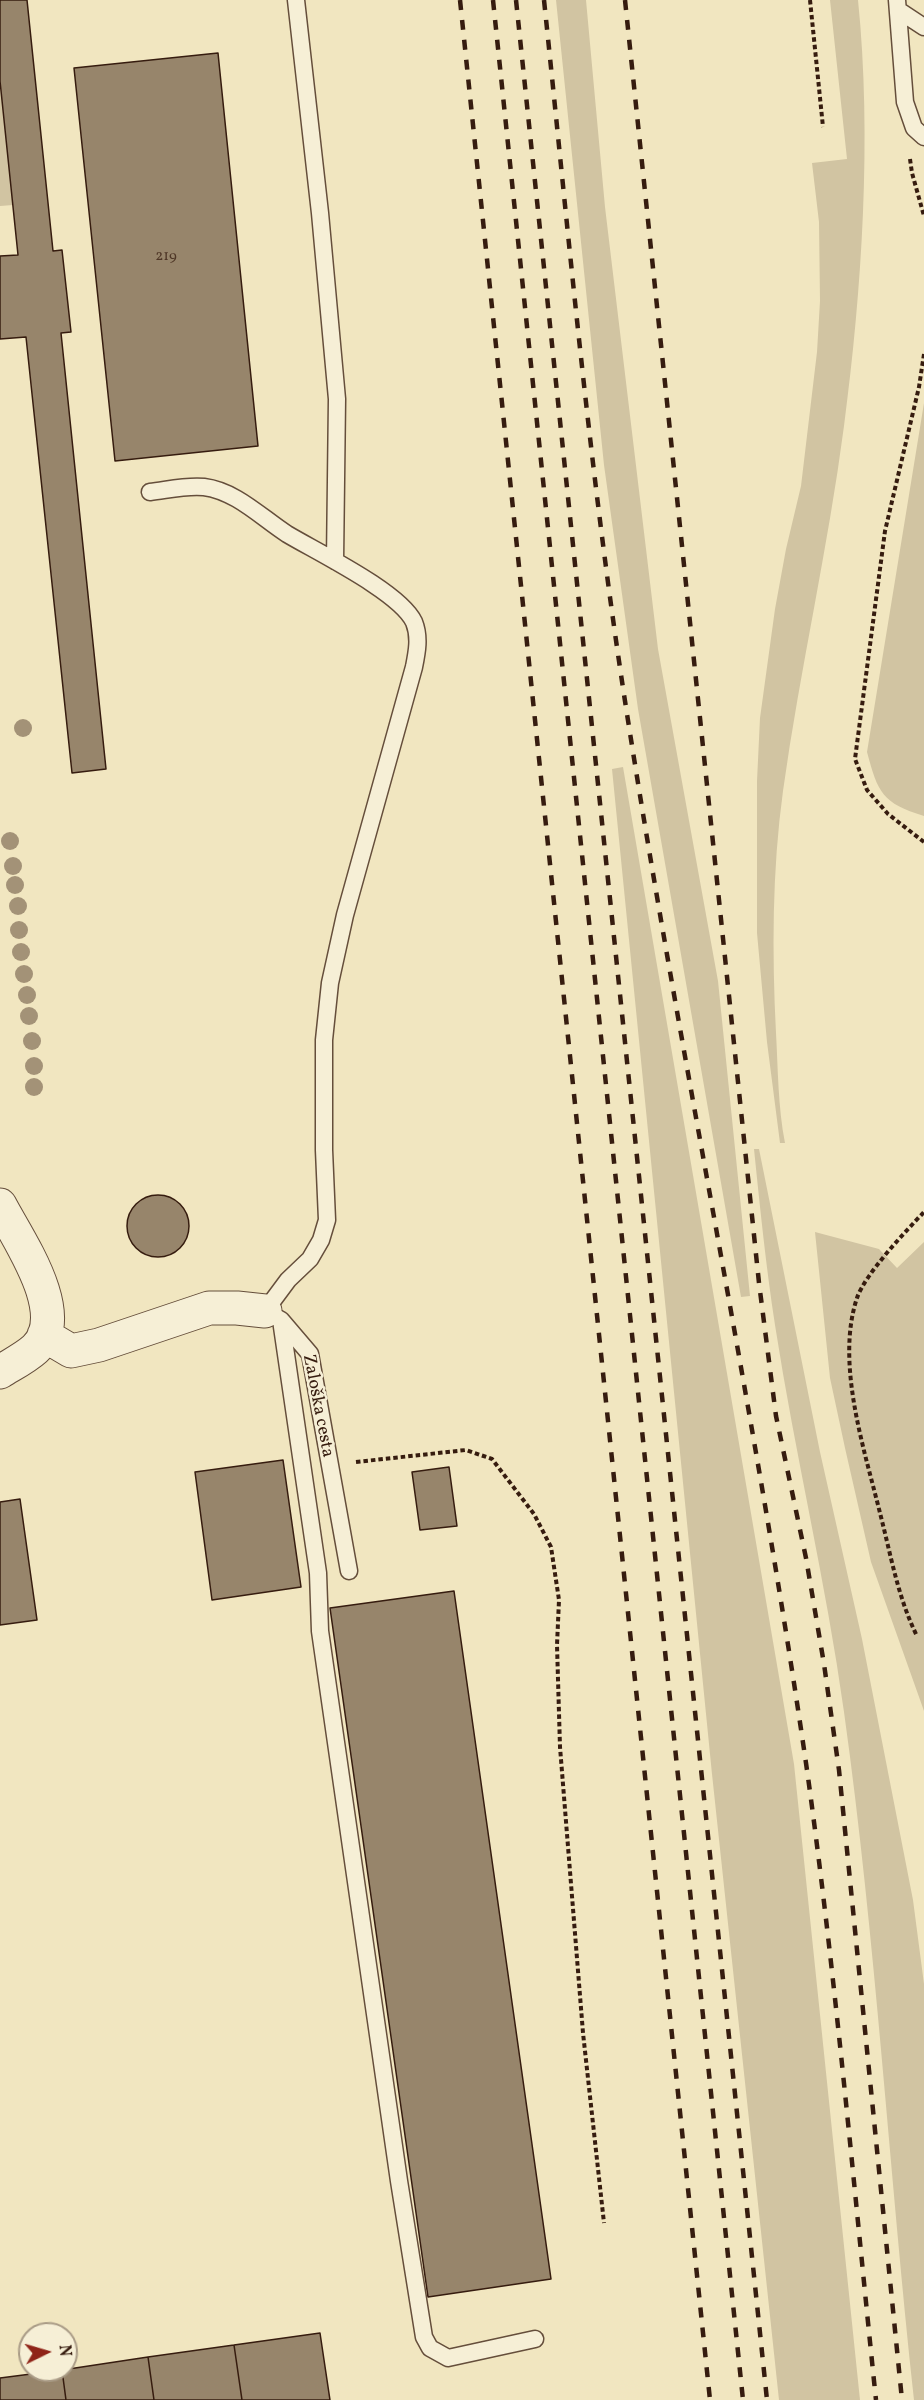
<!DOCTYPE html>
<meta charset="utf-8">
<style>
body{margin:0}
#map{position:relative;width:924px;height:2400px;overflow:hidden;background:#f1e6c0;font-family:Vollkorn,serif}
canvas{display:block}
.north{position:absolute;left:18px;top:2322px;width:60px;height:60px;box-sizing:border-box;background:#f6efd6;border:2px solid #a99b86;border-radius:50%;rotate:85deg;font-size:16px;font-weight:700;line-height:24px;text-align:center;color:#361c0f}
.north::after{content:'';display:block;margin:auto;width:21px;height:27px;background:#8f2418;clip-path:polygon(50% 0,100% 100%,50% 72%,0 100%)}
</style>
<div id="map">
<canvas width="924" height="2400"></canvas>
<div class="north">N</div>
</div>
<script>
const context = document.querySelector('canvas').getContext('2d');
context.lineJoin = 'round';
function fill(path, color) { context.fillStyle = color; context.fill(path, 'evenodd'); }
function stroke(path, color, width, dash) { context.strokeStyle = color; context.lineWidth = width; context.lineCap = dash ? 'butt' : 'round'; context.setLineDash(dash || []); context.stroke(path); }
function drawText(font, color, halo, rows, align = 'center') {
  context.font = font + ' Vollkorn,serif'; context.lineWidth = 5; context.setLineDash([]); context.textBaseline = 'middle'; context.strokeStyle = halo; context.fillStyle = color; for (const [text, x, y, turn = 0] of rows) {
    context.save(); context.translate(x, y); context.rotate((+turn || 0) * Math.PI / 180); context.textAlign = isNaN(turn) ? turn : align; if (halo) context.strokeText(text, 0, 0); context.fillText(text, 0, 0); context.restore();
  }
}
fill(new Path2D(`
 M 556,0 L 586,0 L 605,207 L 658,649 L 718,981 L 750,1296 L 741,1297 L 638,709 L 604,465 Z
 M 830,0 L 858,0 C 872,137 862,290 844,426 C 828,549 800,669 783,791 C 772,871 772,953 776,1033 C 778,1069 778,1107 785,1143 L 780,1143 L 767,1042 L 757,933 L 757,781 L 760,718 L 775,609 L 786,549 L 801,486 L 817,352 L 820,301 L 819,222 L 812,163 L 847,159 Z
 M 0,81 L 13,205 L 0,206 Z
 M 924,403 L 924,816 C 882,803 878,793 867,752 Z
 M 623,767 L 794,1764 L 860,2400 L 779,2400 L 712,1774 L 612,769 Z
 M 754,1149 L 759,1149 L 820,1452 L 862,1639 L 913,1900 L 924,1984 L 924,2400 L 914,2400 C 889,2171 876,1941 844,1712 C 826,1582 795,1455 775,1325 C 766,1266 760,1208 754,1149 Z
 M 815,1232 L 879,1249 L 897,1268 L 924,1242 L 924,1711 L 871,1562 L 845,1448 L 830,1378 Z`), '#d1c4a2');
const building = new Path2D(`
 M 0,0 L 27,0 L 53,251 L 62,250 L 71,332 L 61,333 L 106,769 L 72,773 L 26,337 L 0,339 L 0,256 L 18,255 L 0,81 Z
 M 218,53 L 258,446 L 115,461 L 74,68 Z
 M127 1226a31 31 0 1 1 62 0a31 31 0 1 1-62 0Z
 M 283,1460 L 301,1587 L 212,1600 L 195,1472 Z
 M 449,1467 L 457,1526 L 420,1530 L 412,1472 Z
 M 20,1499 L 37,1620 L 0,1625 L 0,1502 Z
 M 454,1591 L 551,2279 L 428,2297 L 330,1608 Z
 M 320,2333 L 330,2400 L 242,2400 L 234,2345 Z
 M 234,2345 L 242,2400 L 154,2400 L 148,2357 Z
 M 148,2357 L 154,2400 L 66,2400 L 62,2370 Z
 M 62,2370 L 66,2400 L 0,2400 L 0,2378 Z`);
fill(building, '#97856b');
stroke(building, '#361c0f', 1.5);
const lane = new Path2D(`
 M 296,0 L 320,213 L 337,399 L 335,561
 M 897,0 L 905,102 L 914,128 L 924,137
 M 898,10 L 924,27
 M 150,492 C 167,490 187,485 204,487 C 236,491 262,518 287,534 C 317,552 400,592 414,622 C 420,637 417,652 414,667 L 345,915 L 330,983 L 324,1040 L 324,1150 L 327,1220 L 321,1240 L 310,1259 L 288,1280 L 265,1311 L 281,1320 L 310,1354 L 349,1571
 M 281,1320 L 318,1573 L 320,1631 L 399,2181 L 424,2337 L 430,2348 L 448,2358 L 535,2339`);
const street = new Path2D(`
 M 0,1205 C 17,1238 72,1315 35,1349 C 25,1358 11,1365 0,1372
 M 44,1335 L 71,1351 L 99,1345 L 209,1308 L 237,1308 L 265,1311`);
stroke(lane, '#654e3b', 19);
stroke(street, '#654e3b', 35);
stroke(new Path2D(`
 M 810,0 L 823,127
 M 910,159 L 912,173 L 924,216
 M 924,354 L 919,387 L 885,531 L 855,759 L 867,790 L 888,814 L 924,842
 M 356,1462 L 466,1450 L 492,1459 L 534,1514 L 551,1547 L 559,1600 L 557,1645 L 560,1747 L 583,2033 L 604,2223
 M 916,1634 C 898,1597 891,1556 881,1517 C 865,1451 835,1364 857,1298 C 865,1274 906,1231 924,1212`), '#361c0f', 4, [4.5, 3]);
stroke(lane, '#f6efd6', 16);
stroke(street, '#f6efd6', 33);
stroke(new Path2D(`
 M 460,0 L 710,2400
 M 493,0 L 743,2400
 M 516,0 L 767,2400
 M 544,0 C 569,238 590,477 627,714 C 682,1067 756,1417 807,1770 C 836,1979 854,2190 876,2400
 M 625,0 L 759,1283 L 776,1416 L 806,1558 L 824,1664 L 839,1770 L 902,2400`), '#361c0f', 4.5, [10, 10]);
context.fillStyle = '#a39277';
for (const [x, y] of [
 [23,728],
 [10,841],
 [13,866],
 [15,885],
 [18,906],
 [19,930],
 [21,952],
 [24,974],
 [27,995],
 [29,1016],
 [32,1041],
 [34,1066],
 [34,1087]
]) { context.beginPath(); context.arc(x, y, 9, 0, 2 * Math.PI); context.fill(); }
drawText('15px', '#4e3626', null, [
 ["219",166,257]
]);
drawText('18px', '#361c0f', '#f6efd6', [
 ["Zaloška cesta",317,1406,79]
]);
</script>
